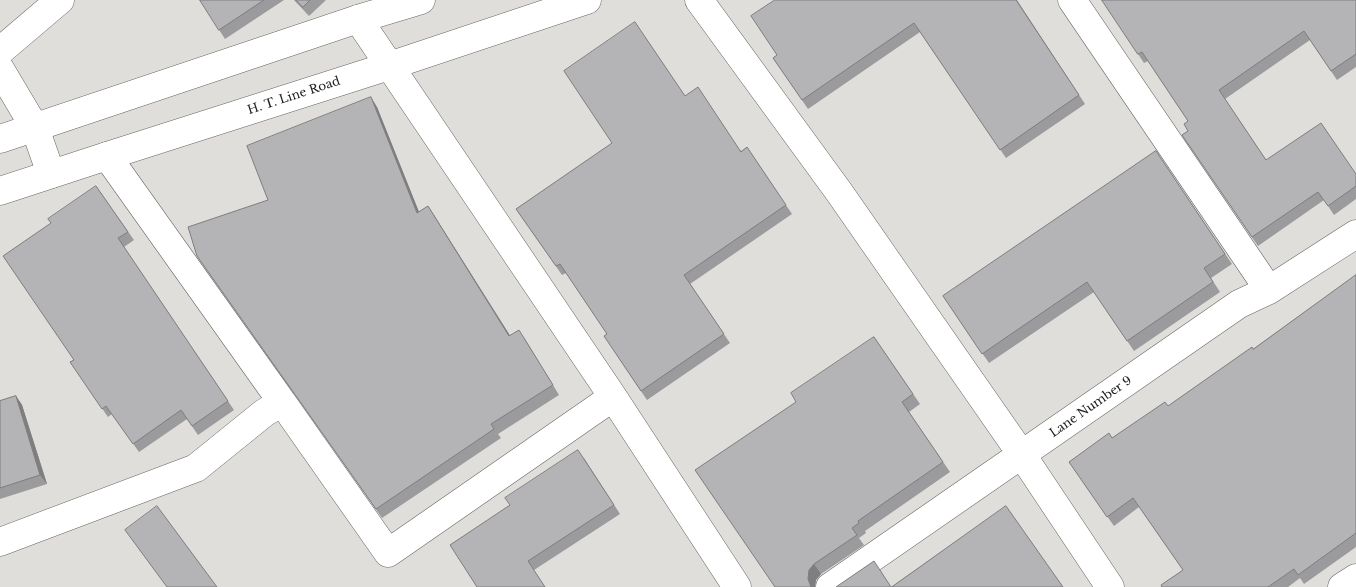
<!DOCTYPE html>
<style>
body{margin:0}
canvas{display:block;background:#e0dedb}
</style>
<canvas width="1356" height="587"></canvas>
<script>
const context = document.querySelector('canvas').getContext('2d');
context.lineJoin = 'round';
function stroke(path, color, width, dash) { context.strokeStyle = color; context.lineWidth = width; context.lineCap = dash ? 'butt' : 'round'; context.setLineDash(dash || []); context.stroke(path); }
function fill(path, color) { context.fillStyle = color; context.fill(path, 'evenodd'); }
function drawText(font, color, halo, rows, align = 'center') {
  context.font = font + ' "Libre Baskerville",serif'; context.lineWidth = 4; context.setLineDash([]); context.textBaseline = 'middle'; context.strokeStyle = halo; context.fillStyle = color; for (const [text, x, y, turn = 0] of rows) {
    context.save(); context.translate(x, y); context.rotate((+turn || 0) * Math.PI / 180); context.textAlign = isNaN(turn) ? turn : align; if (halo) context.strokeText(text, 0, 0); context.fillText(text, 0, 0); context.restore();
  }
}
const minor = new Path2D(`
 M 1072,0 L 1269,290
 M 358,19 L 613,397 L 737,587
 M 0,51 L 60,0
 M 0,69 L 35,128 L 51,174
 M 107,156 L 282,402
 M 0,542 L 196,468 L 264,413 L 282,402 L 388,553 L 613,397
 M 830,587 L 1239,304 L 1269,290 L 1356,234
 M 1342,587 L 1356,578`);
const tertiary = new Path2D(`
 M 699,0 L 839,192 L 1022,455 L 1110,587
 M 0,139 L 358,19 L 421,0
 M 0,191 L 107,156 L 389,66 L 587,0`);
stroke(minor, '#686664', 29);
stroke(tertiary, '#686664', 29);
stroke(minor, '#fff', 28);
stroke(tertiary, '#fff', 28);
fill(new Path2D(`
 M 200,0 L 284,0 L 225,39 Z
 M 294,0 L 326,0 L 309,16 Z
 M 775,0 L 1017,0 L 1085,104 L 1006,158 L 920,32 L 808,109 L 773,58 L 777,55 Z
 M 1102,0 L 1356,0 L 1356,67 L 1337,80 L 1310,40 L 1225,99 L 1266,160 L 1356,174 L 1356,199 L 1334,215 L 1324,200 L 1258,246 L 1182,135 L 1188,131 L 1188,121 L 1148,61 L 1144,63 Z
 M 685,96 L 741,151 L 747,147 L 792,214 L 690,284 L 730,343 L 647,400 L 604,336 L 607,334 L 566,273 L 562,275 L 516,209 Z
 M 377,107 L 419,212 L 428,206 L 510,336 L 525,339 L 559,395 L 498,434 L 501,438 L 382,518 L 197,256 L 268,200 Z
 M 1156,151 L 1232,264 L 1211,278 L 1220,292 L 1134,351 L 1094,292 L 989,363 L 943,296 Z
 M 96,186 L 134,240 L 124,247 L 234,410 L 198,435 L 187,419 L 139,452 L 112,414 L 108,417 L 70,362 L 74,360 Z
 M 1356,275 L 1356,547 L 1304,584 L 1300,578 L 1288,587 L 1162,587 L 1183,570 L 1139,507 L 1114,526 L 1069,462 L 1112,438 L 1168,406 L 1253,349 Z
 M 874,337 L 920,404 L 909,412 L 950,472 L 865,531 L 866,533 L 859,538 L 864,545 L 821,574 L 816,580 L 815,587 L 775,587 L 796,402 Z
 M 16,396 L 22,405 L 47,484 L 0,499 L 0,401 Z
 M 584,458 L 620,514 L 534,570 L 450,545 Z`), '#9b9a9c');
fill(new Path2D(`
 M 371,97 L 377,107 L 423,222 L 417,213 Z
 M 428,206 L 434,215 L 516,345 L 509,336 Z
 M 16,396 L 22,405 L 47,484 L 40,475 Z
 M 814,564 L 821,574 L 816,580 L 815,587 L 811,587 L 808,579 L 809,570 Z`), '#7e7d7f');
const building = new Path2D(`
 M 200,0 L 264,0 L 219,30 Z
 M 296,0 L 310,0 L 303,7 Z
 M 775,0 L 1016,0 L 1079,95 L 1000,150 L 914,23 L 802,100 L 773,58 L 777,55 L 751,16 Z
 M 1102,0 L 1356,0 L 1356,54 L 1331,71 L 1304,31 L 1219,90 L 1266,160 L 1321,123 L 1356,174 L 1356,186 L 1328,206 L 1318,192 L 1252,237 L 1182,135 L 1188,131 L 1184,124 L 1188,121 L 1142,52 L 1138,54 Z
 M 635,22 L 685,96 L 698,87 L 741,152 L 747,147 L 786,205 L 684,275 L 724,334 L 641,391 L 604,336 L 607,334 L 560,264 L 556,266 L 516,209 L 612,143 L 564,71 Z
 M 371,97 L 417,213 L 428,206 L 509,336 L 519,330 L 553,385 L 491,424 L 494,429 L 376,509 L 197,256 L 188,227 L 268,200 L 247,146 Z
 M 1156,151 L 1225,254 L 1204,268 L 1213,282 L 1127,341 L 1087,282 L 982,354 L 943,296 Z
 M 96,186 L 128,232 L 118,238 L 228,401 L 192,426 L 181,410 L 133,444 L 106,406 L 102,409 L 70,362 L 74,360 L 3,256 L 51,223 L 48,219 Z
 M 1356,275 L 1356,533 L 1298,575 L 1294,569 L 1268,587 L 1162,587 L 1161,585 L 1183,570 L 1133,498 L 1107,517 L 1069,462 L 1109,433 L 1112,438 L 1165,402 L 1168,406 L 1252,347 L 1253,349 Z
 M 874,337 L 913,394 L 902,402 L 943,462 L 858,521 L 859,523 L 852,528 L 857,535 L 814,564 L 809,570 L 808,579 L 811,587 L 775,587 L 695,470 L 796,402 L 791,393 Z
 M 16,396 L 40,475 L 0,488 L 0,401 Z
 M 578,450 L 614,505 L 528,561 L 545,587 L 477,587 L 450,545 L 510,505 L 505,498 Z
 M 157,506 L 217,587 L 167,587 L 125,530 Z
 M 1006,506 L 1063,587 L 836,587 L 874,561 L 891,587 Z`);
fill(building, '#b4b3b5');
stroke(building, '#7e7d7f', 1);
drawText('12px', '#21201f', '#fff', [
 ["H. T. Line Road",294,96,-18],
 ["Lane Number 9",1091,407,-35]
]);
</script>
